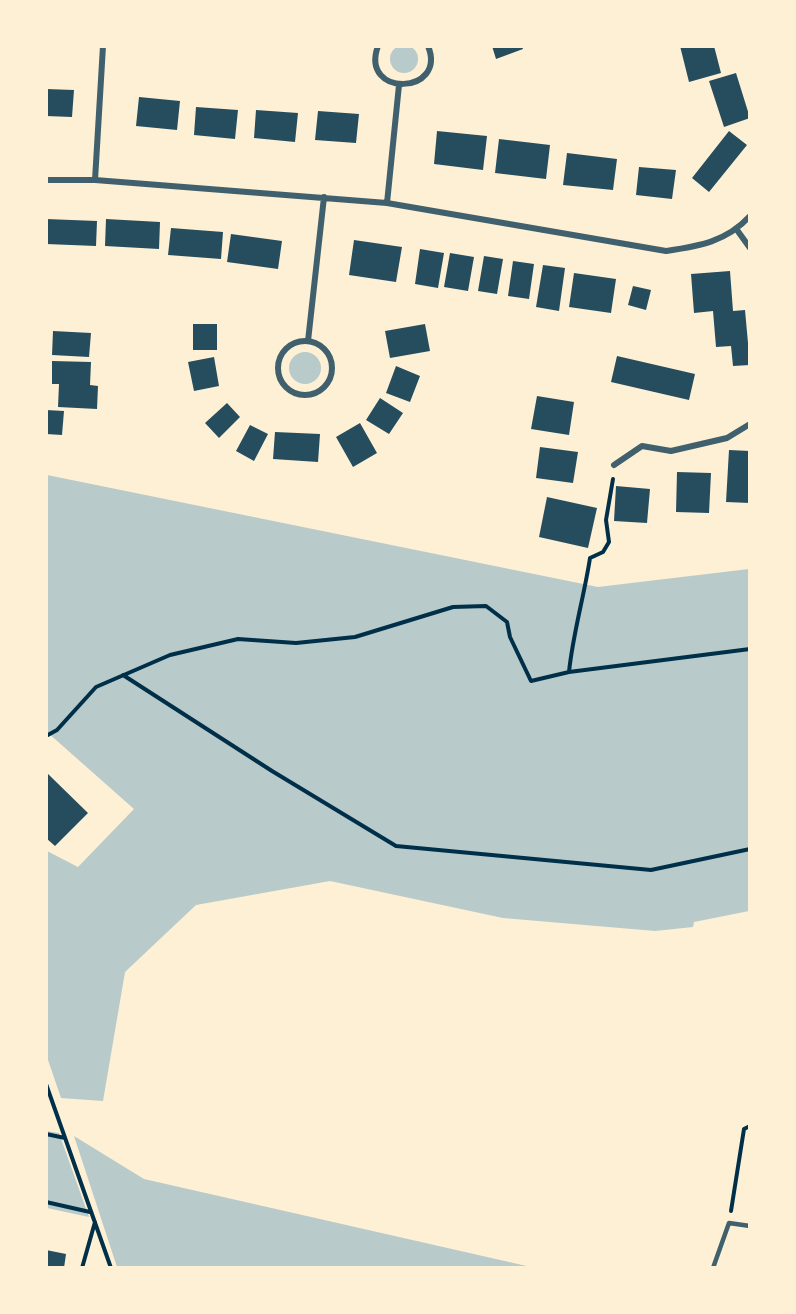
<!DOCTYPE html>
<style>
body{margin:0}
#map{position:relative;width:796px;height:1314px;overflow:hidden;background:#fdf0d5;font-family:"Source Sans 3",sans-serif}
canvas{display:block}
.frame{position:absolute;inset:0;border:48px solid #fdf0d5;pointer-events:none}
</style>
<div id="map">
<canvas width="796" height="1314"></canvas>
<div class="frame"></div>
</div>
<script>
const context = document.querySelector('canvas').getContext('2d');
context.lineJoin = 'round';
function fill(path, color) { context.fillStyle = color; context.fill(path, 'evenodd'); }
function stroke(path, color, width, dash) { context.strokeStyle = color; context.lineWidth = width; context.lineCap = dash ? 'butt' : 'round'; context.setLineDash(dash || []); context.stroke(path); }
fill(new Path2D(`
 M390 59a14 14 0 1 1 28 0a14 14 0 1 1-28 0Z
 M289 368a16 16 0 1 1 32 0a16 16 0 1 1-32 0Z
 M 47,475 L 598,587 L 749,569 L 749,911 L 694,922 L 693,927 L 655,931 L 503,918 L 330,881 L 196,905 L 125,972 L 103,1101 L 61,1098 L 47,1057 L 47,851 L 78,867 L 134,809 L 47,732 Z
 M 46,1131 L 59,1133 L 89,1217 L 47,1208 Z
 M 74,1136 L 144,1179 L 531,1267 L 117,1267 Z`), '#b9caca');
fill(new Path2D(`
 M 492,46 L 522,46 L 523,49 L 496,59 Z
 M 680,46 L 714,46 L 721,73 L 689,82 Z
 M 736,73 L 750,118 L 724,127 L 709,81 Z
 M 46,89 L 74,90 L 72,117 L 46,116 Z
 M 139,97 L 180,101 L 177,130 L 136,126 Z
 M 196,107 L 238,110 L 235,139 L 194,135 Z
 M 256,110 L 298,113 L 295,142 L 254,138 Z
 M 318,111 L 359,114 L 356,143 L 315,140 Z
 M 437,131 L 487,136 L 483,170 L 434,164 Z
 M 729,131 L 747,145 L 709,192 L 692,178 Z
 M 499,139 L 550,145 L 546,179 L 495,173 Z
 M 567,153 L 617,159 L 613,190 L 563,185 Z
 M 639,167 L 676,170 L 672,199 L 636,195 Z
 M 46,219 L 97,221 L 96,246 L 46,244 Z
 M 106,219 L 160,222 L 159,249 L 105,246 Z
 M 171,228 L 223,232 L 221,259 L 168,255 Z
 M 231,234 L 282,241 L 278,269 L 227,262 Z
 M 354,240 L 402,247 L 396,282 L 349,275 Z
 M 420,249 L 444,253 L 438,288 L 415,284 Z
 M 450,253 L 474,257 L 468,291 L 444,287 Z
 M 484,256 L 503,259 L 497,294 L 478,291 Z
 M 513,261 L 534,264 L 529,299 L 508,296 Z
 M 543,265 L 565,268 L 559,311 L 536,307 Z
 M 730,271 L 733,311 L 745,310 L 750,365 L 733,366 L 731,346 L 716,347 L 713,311 L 694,313 L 691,274 Z
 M 574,273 L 616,279 L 611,313 L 569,307 Z
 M 633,286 L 651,290 L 646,310 L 628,305 Z
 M 193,324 L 217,324 L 217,350 L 193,350 Z
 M 425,324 L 430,351 L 390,358 L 385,331 Z
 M 53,331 L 91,333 L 89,357 L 52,355 Z
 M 617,356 L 695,374 L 689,400 L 611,382 Z
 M 214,357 L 219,386 L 194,391 L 188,362 Z
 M 52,361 L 91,362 L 90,385 L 98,386 L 97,409 L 58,407 L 59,384 L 52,384 Z
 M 396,366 L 420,376 L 410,402 L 386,393 Z
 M 537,396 L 574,402 L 569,435 L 531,429 Z
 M 380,398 L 403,413 L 389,434 L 366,420 Z
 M 227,403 L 240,417 L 219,438 L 205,423 Z
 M 46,410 L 64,411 L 62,435 L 46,434 Z
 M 360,423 L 377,453 L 353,467 L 336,437 Z
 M 250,425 L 268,434 L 254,461 L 236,451 Z
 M 275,432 L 320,434 L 318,462 L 273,459 Z
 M 540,447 L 578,452 L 573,483 L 536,478 Z
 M 729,450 L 750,451 L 750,503 L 726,502 Z
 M 677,472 L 711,473 L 709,513 L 676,512 Z
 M 616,486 L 650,489 L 647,523 L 614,521 Z
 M 547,497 L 597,508 L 588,548 L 539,537 Z
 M 46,772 L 88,813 L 55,846 L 46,838 Z
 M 46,1250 L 66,1254 L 64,1268 L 46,1268 Z`), '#264d5e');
stroke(new Path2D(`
 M 569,672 L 750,649
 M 123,675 L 272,771 L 396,846 L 651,870 L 750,849
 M 46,736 L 57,730 L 96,687 L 170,655 L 238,639 L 296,643 L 355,637 L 453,607 L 486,606 L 507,622 L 510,637 L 531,681 L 569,672 C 573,633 584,597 590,558 L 603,552 L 609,542 L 606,520 L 613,479
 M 46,1084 L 111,1268
 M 46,1134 L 65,1138
 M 46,1202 L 90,1212
 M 731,1211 L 744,1129 L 750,1126
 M 82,1268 L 95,1222`), '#003049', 4);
stroke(new Path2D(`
 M 713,1268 L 729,1223 L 750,1226`), '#3f606c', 4.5);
stroke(new Path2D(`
 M 378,46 C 359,98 448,95 428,46
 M 46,180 L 95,180 L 387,203 L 666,251 C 699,246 726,242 750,216
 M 95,180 L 103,46
 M 387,203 L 399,85
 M 737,230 L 750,248
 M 308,341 L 324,197
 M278 368a27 27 0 1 1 54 0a27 27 0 1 1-54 0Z
 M 614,465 L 642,446 L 671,451 L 727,438 L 750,424`), '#3f606c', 6);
</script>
